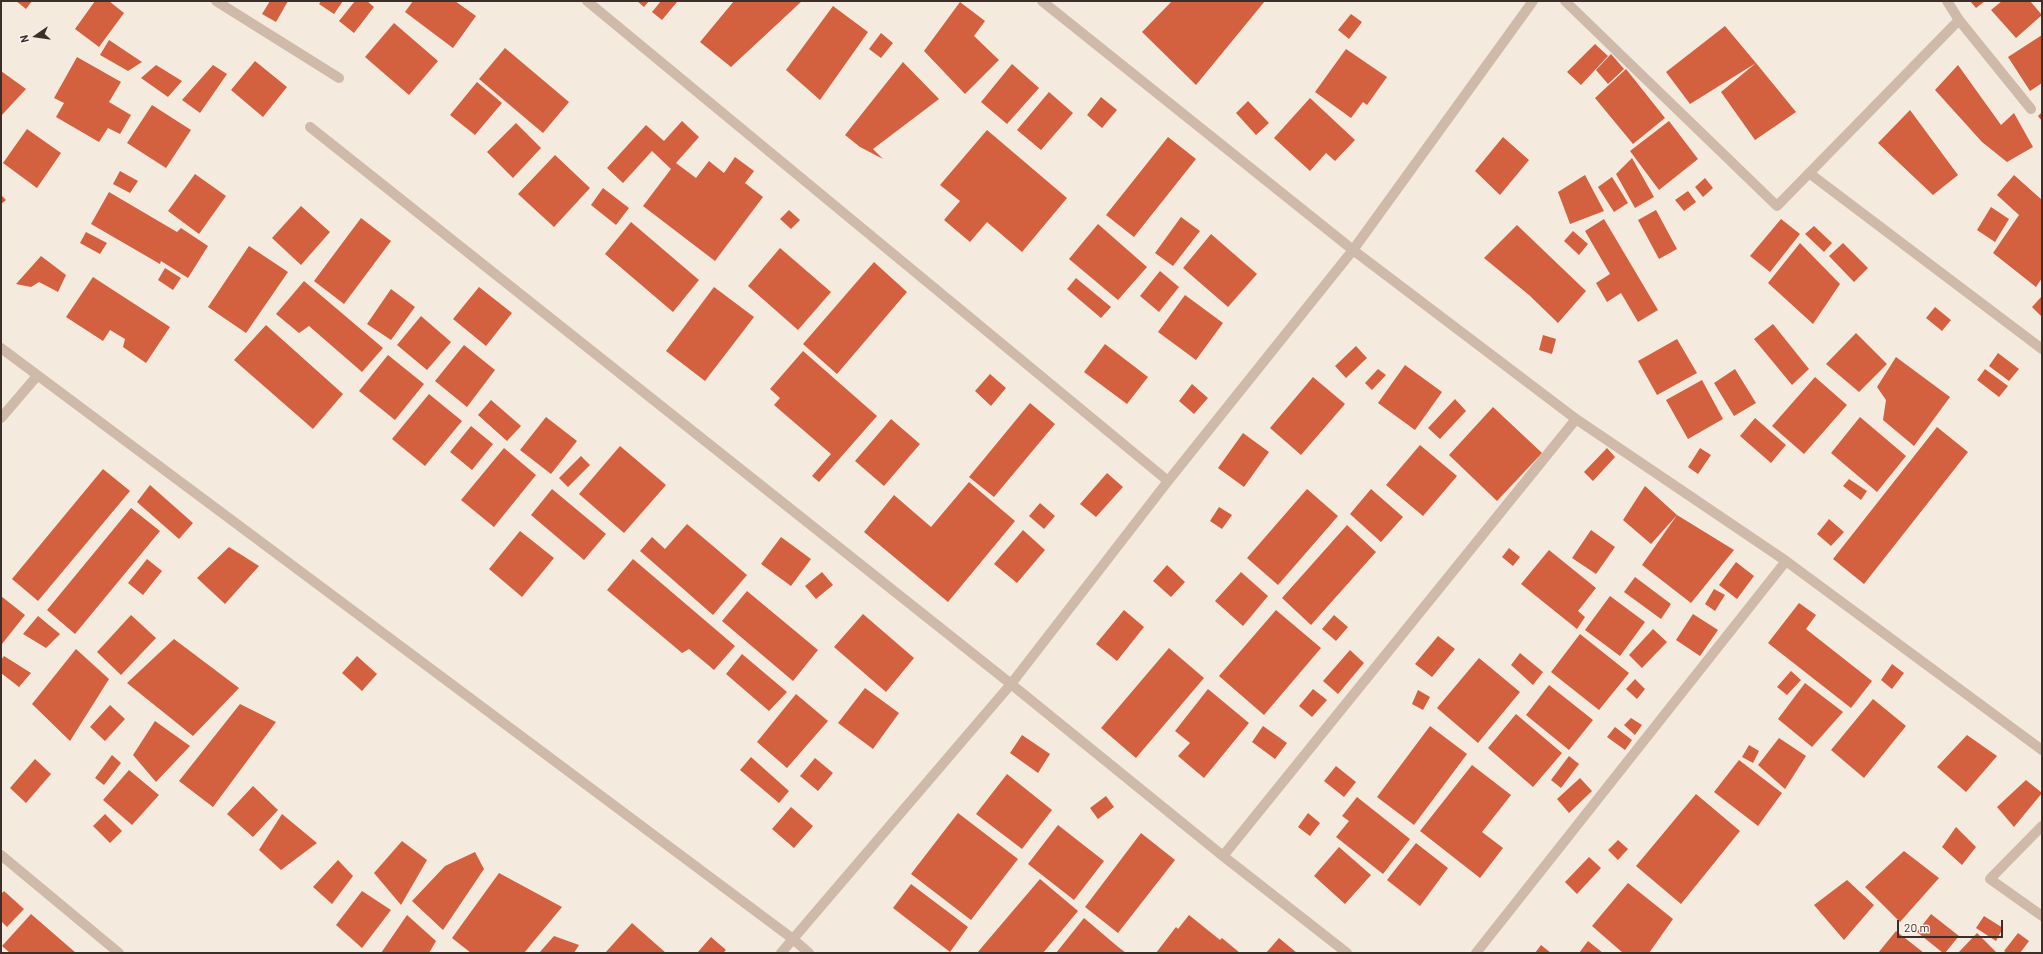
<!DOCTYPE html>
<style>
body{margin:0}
#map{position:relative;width:2043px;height:954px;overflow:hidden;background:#f5eade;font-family:Barlow,sans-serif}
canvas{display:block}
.frame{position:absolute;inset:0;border:2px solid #3c2f29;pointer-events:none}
.north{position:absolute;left:16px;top:16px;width:40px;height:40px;-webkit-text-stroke:3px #fcf4ec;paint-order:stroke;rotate:257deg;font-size:11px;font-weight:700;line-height:16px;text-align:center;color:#3c2f29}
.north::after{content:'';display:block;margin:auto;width:14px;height:18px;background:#3c2f29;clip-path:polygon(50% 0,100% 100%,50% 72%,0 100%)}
.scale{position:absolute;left:1897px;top:920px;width:106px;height:18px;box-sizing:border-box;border:2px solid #3c2f29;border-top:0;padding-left:5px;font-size:12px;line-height:14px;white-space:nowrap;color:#3c2f29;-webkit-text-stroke:3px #fcf4ec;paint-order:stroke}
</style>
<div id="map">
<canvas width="2043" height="954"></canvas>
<div class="frame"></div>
<div class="north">N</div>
<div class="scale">20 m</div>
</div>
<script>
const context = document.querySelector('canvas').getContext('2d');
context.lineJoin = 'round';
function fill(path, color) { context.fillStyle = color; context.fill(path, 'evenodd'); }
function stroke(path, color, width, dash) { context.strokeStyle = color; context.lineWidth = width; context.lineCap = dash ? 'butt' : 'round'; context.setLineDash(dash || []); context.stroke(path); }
fill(new Path2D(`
 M 16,1 L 32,1 L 26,9 Z
 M 95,1 L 109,1 L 124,13 L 99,47 L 75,29 Z
 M 270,1 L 288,1 L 276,22 L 262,14 Z
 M 321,1 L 343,1 L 334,14 L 319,4 Z
 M 355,1 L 367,1 L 374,7 L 354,33 L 339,21 Z
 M 413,1 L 455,1 L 476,16 L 453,48 L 405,12 Z
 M 637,1 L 649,1 L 644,7 Z
 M 661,1 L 677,2 L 662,20 L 652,12 Z
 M 734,1 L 802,1 L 731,67 L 700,42 Z
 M 1172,1 L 1265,1 L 1196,85 L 1142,32 Z
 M 1970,1 L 1985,1 L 1976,8 Z
 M 2002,1 L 2030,1 L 2042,15 L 2016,38 L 1991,10 Z
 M 960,2 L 985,21 L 974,36 L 999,60 L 965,94 L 924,51 Z
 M 833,6 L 868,32 L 820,100 L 786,70 Z
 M 1351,14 L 1362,22 L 1349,39 L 1338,30 Z
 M 394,23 L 438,61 L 409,95 L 365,57 Z
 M 1725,26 L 1756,63 L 1690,104 L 1666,72 Z
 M 881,33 L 893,43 L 881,58 L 869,49 Z
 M 2042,35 L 2042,83 L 2030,91 L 2008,57 Z
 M 109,40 L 142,62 L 128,71 L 100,55 Z
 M 1595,44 L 1608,56 L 1581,85 L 1567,72 Z
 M 505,48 L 569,102 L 543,133 L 479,79 Z
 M 1346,49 L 1387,77 L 1367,105 L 1363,102 L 1351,118 L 1315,92 Z
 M 1611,54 L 1624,69 L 1608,84 L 1596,70 Z
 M 77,57 L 121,82 L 109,102 L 131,115 L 120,134 L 108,128 L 99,142 L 56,117 L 64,103 L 54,98 Z
 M 255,61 L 287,87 L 263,117 L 231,90 Z
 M 903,62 L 939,99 L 873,149 L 883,159 L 860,147 L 845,135 Z
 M 1756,63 L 1796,112 L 1755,140 L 1721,92 Z
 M 1012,64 L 1039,88 L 1007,124 L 981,102 Z
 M 156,65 L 182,81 L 168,97 L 141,78 Z
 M 213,65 L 227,74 L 200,113 L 182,100 Z
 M 1958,65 L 2001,125 L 2014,113 L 2033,147 L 2007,162 L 1982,142 L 1935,90 Z
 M 1626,69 L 1665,118 L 1633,144 L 1595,98 Z
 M 1,71 L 26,89 L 1,116 Z
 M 477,82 L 502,103 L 475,135 L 450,115 Z
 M 1049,92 L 1073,113 L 1041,150 L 1017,130 Z
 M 1101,97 L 1117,110 L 1102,128 L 1087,115 Z
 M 1310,98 L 1355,140 L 1335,161 L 1326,153 L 1310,171 L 1274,138 Z
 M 1248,101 L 1269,123 L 1256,135 L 1236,113 Z
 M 152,105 L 191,130 L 166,168 L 127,143 Z
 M 1910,110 L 1958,175 L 1933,195 L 1878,143 Z
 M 2042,112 L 2042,121 L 2038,116 Z
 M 682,121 L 699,137 L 676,163 L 696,178 L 709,161 L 724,173 L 735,157 L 754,171 L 745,183 L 763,197 L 715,261 L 643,206 L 671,169 L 652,151 L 623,183 L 607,168 L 646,125 L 664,141 Z
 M 1669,121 L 1698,159 L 1659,190 L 1630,151 Z
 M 516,123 L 541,148 L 513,178 L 487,152 Z
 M 27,129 L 61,153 L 37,188 L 3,163 Z
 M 987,130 L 1067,198 L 1022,252 L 987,222 L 970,242 L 944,220 L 960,201 L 940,185 Z
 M 1168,137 L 1196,159 L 1134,237 L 1106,215 Z
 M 1503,137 L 1529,160 L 1500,195 L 1475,171 Z
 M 555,155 L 590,188 L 554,227 L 518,194 Z
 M 1632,158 L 1654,197 L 1635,208 L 1616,174 Z
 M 120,171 L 138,181 L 130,193 L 113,184 Z
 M 195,174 L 226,196 L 199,234 L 168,211 Z
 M 1585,175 L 1604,211 L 1570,224 L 1558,192 Z
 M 2014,175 L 2042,200 L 2042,278 L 2036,287 L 1993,253 L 2019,215 L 1997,195 Z
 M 1612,177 L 1628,203 L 1614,212 L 1598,187 Z
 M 1705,178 L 1713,188 L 1703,197 L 1695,187 Z
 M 603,188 L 629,208 L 616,225 L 591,205 Z
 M 1688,191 L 1696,202 L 1684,211 L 1675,200 Z
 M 109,192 L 177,232 L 181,228 L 208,246 L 188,278 L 161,261 L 160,264 L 91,224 Z
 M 1,195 L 6,200 L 1,204 Z
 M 301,206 L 330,232 L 301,265 L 272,238 Z
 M 1991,207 L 2009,219 L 1995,242 L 1977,230 Z
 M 789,210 L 800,220 L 791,229 L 780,219 Z
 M 1656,210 L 1677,249 L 1659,259 L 1638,220 Z
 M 1181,217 L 1200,231 L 1173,266 L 1155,253 Z
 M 361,218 L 391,241 L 344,304 L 314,281 Z
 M 1604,219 L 1658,310 L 1638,322 L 1621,293 L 1607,302 L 1596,283 L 1610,274 L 1585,231 Z
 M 1781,219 L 1800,234 L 1770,272 L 1750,256 Z
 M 631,222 L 699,280 L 673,312 L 605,254 Z
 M 1098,224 L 1147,267 L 1118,300 L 1069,259 Z
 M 1517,225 L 1586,291 L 1558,323 L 1529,295 L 1484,258 Z
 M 1814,226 L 1832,243 L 1824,252 L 1805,234 Z
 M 1573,231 L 1588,244 L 1579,255 L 1564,241 Z
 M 86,232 L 107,243 L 100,254 L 80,243 Z
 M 1211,234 L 1257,274 L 1228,307 L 1183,268 Z
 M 1800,243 L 1840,284 L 1813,324 L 1768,283 Z
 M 1843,243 L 1868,268 L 1854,282 L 1829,256 Z
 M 249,246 L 288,272 L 246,333 L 208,307 Z
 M 780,248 L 831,292 L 798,330 L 748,286 Z
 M 41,256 L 66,275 L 58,292 L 39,282 L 31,287 L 16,284 Z
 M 874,262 L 907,292 L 837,374 L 803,344 Z
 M 165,268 L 181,278 L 173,290 L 158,280 Z
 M 1160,271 L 1179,287 L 1159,312 L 1140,296 Z
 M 93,277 L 170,327 L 146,363 L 123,347 L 125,339 L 110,330 L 103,341 L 66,317 Z
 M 1076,278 L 1111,307 L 1101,318 L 1067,289 Z
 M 304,281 L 383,348 L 362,372 L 309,326 L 299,333 L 276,314 Z
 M 479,287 L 512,313 L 486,346 L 453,319 Z
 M 714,287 L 754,317 L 705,381 L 666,351 Z
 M 391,289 L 415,307 L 391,340 L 367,324 Z
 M 1185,295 L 1223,323 L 1196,360 L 1158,332 Z
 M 2042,296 L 2042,317 L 2032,307 Z
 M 1935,307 L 1951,320 L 1942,331 L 1926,318 Z
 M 421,316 L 451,342 L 427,370 L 397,345 Z
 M 1773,324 L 1809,369 L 1792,385 L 1754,339 Z
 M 266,325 L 343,394 L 313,429 L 234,360 Z
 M 1856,333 L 1887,364 L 1859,392 L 1826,364 Z
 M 1543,335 L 1556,339 L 1552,354 L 1539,350 Z
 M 1677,339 L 1697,373 L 1657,395 L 1638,361 Z
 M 1105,344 L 1148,377 L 1127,404 L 1084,372 Z
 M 464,345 L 495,370 L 467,407 L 435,381 Z
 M 1356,346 L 1367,358 L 1346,378 L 1335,366 Z
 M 803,351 L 877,416 L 819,482 L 812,476 L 831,454 L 774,405 L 780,398 L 770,389 Z
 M 1998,353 L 2019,369 L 2009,381 L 1989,366 Z
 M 388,355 L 424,384 L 395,420 L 359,391 Z
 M 1896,357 L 1950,397 L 1914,446 L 1883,420 L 1886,400 L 1877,387 Z
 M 1405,365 L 1442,392 L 1415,430 L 1378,403 Z
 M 1378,369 L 1386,375 L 1372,390 L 1365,383 Z
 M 1735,369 L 1756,403 L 1734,416 L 1714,383 Z
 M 1985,369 L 2008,386 L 1999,397 L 1977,380 Z
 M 990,374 L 1006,388 L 991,406 L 975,391 Z
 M 1313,377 L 1345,404 L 1301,455 L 1270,428 Z
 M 1815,377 L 1847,405 L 1804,454 L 1772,426 Z
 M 1702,380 L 1723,419 L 1688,439 L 1666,400 Z
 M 1192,384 L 1208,398 L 1194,414 L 1179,401 Z
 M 429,394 L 462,421 L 425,466 L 392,439 Z
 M 1455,399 L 1466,411 L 1440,439 L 1428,428 Z
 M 491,400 L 521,426 L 507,441 L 478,415 Z
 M 1030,403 L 1055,424 L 994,497 L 969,477 Z
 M 1493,407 L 1542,453 L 1497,501 L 1449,455 Z
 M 546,417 L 577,441 L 551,474 L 520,450 Z
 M 1860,417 L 1906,456 L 1877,492 L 1831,453 Z
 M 1755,418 L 1786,445 L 1771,463 L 1740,436 Z
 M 891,419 L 920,444 L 884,486 L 855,461 Z
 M 471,426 L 493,444 L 472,470 L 450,452 Z
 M 1937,427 L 1968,452 L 1864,584 L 1833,559 Z
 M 1243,433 L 1269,452 L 1244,487 L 1218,468 Z
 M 1420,445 L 1457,476 L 1423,516 L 1386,485 Z
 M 620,446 L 666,485 L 624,533 L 579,494 Z
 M 504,448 L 536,475 L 494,527 L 461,500 Z
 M 1607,448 L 1615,457 L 1593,481 L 1584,472 Z
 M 1700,448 L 1711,455 L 1698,474 L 1688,467 Z
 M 581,456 L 590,465 L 568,487 L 559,478 Z
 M 103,469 L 130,491 L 38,601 L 12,579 Z
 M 1107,473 L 1123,487 L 1096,517 L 1080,504 Z
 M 1849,479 L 1867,491 L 1861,500 L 1843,486 Z
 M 969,482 L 1015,521 L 948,602 L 864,532 L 894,495 L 931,527 Z
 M 150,485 L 193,523 L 179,539 L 137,502 Z
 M 1645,486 L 1677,515 L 1651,544 L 1623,520 Z
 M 552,489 L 606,534 L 584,560 L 531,515 Z
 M 1307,489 L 1338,516 L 1278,585 L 1247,558 Z
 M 1371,489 L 1403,517 L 1381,542 L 1350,514 Z
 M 1040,503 L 1055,516 L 1044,529 L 1029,516 Z
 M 1219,507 L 1232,515 L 1222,529 L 1210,521 Z
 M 131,508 L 160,531 L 75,634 L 47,610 Z
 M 1677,515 L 1734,550 L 1691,603 L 1642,565 Z
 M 1829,519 L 1844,532 L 1831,546 L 1817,534 Z
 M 687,524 L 747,575 L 713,615 L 640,551 L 652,537 L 665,549 Z
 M 1347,525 L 1376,552 L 1311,625 L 1282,598 Z
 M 1023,530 L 1045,550 L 1017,583 L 994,564 Z
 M 1591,530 L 1615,547 L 1596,574 L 1572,558 Z
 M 520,531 L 554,558 L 522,597 L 489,569 Z
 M 781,537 L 811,559 L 791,586 L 761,564 Z
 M 229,547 L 259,566 L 225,604 L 197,578 Z
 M 1509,548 L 1520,557 L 1513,566 L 1502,557 Z
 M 1549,550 L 1596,588 L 1578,611 L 1585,617 L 1577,629 L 1521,584 Z
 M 147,559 L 162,571 L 143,595 L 128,583 Z
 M 633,559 L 735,646 L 714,670 L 689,649 L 682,653 L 607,590 Z
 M 1736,562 L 1754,576 L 1737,599 L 1719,585 Z
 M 1167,565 L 1185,582 L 1171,597 L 1153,581 Z
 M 822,572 L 833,585 L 816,599 L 805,586 Z
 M 1241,572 L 1268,596 L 1243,626 L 1215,601 Z
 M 1635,577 L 1671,604 L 1661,619 L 1624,592 Z
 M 1714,589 L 1725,595 L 1715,611 L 1705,604 Z
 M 747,591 L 818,650 L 793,681 L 722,621 Z
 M 1,596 L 25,615 L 2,644 L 1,643 Z
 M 1610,596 L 1645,622 L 1620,656 L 1585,630 Z
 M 1799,603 L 1816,615 L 1806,629 L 1872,681 L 1851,708 L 1768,643 Z
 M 1124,610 L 1144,627 L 1117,661 L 1096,644 Z
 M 1276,610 L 1321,648 L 1264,715 L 1219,676 Z
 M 863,614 L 914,658 L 886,692 L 834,647 Z
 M 1693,614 L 1718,630 L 1700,656 L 1676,640 Z
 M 131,615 L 156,638 L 121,675 L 97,652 Z
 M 1334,615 L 1348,627 L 1336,641 L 1322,629 Z
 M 38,616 L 60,634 L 46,648 L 23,634 Z
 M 1653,629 L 1667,642 L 1642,668 L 1629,655 Z
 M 1580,634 L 1629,673 L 1599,710 L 1551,672 Z
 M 1438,636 L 1455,649 L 1432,677 L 1415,664 Z
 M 174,639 L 239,688 L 193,736 L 127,683 Z
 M 1169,648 L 1204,678 L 1136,758 L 1101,728 Z
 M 76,649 L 109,679 L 70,741 L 32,704 Z
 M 1350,650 L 1364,663 L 1338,694 L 1323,681 Z
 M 1520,653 L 1543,672 L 1533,685 L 1511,665 Z
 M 742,654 L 787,692 L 769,711 L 726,674 Z
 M 4,656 L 31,673 L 19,687 L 1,673 L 1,660 Z
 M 357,656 L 377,674 L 362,691 L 342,673 Z
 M 1479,658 L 1520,692 L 1478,743 L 1437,708 Z
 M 1892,664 L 1904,673 L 1892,689 L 1881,680 Z
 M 1791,671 L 1801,680 L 1787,695 L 1777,687 Z
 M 1635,679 L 1645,689 L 1637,699 L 1626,689 Z
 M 1805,683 L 1843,712 L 1812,747 L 1778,719 Z
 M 1549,685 L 1593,720 L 1569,750 L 1526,715 Z
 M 865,688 L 899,713 L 873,749 L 838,723 Z
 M 1208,689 L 1249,723 L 1204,778 L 1178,756 L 1190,743 L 1175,731 Z
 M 1313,689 L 1327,700 L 1312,717 L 1299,706 Z
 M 1418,690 L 1430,697 L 1423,710 L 1412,704 Z
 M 796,694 L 828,721 L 787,768 L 757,742 Z
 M 1873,699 L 1906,726 L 1864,778 L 1831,750 Z
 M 240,704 L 276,722 L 213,807 L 179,781 Z
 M 110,705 L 125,719 L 105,741 L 90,727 Z
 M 1516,714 L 1562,753 L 1533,787 L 1488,748 Z
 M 1631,718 L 1642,725 L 1635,735 L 1624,725 Z
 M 155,721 L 190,746 L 156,782 L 133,755 Z
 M 1263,726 L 1287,743 L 1275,759 L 1252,742 Z
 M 1430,726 L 1467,754 L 1414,825 L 1377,797 Z
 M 1615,727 L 1632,740 L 1625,750 L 1607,737 Z
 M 1022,735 L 1050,754 L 1038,773 L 1010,753 Z
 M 1967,735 L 1997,756 L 1966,792 L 1937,767 Z
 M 1779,738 L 1806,756 L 1785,789 L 1758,765 Z
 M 1749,745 L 1759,751 L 1753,763 L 1742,757 Z
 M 112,755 L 121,763 L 104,785 L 95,778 Z
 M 1569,756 L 1579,764 L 1561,788 L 1551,780 Z
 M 751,757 L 789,791 L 779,803 L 740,770 Z
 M 815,758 L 833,773 L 818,791 L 800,776 Z
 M 35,759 L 51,774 L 26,803 L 10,788 Z
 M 1739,760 L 1782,793 L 1758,826 L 1714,792 Z
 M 1472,765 L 1511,795 L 1482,832 L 1503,848 L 1480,878 L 1420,831 Z
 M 1336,766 L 1356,782 L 1344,797 L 1324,781 Z
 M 129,770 L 159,795 L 132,825 L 103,800 Z
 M 1007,774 L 1052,810 L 1022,849 L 976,814 Z
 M 1580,778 L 1592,791 L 1569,813 L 1557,799 Z
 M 2026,780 L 2042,793 L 2014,827 L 1997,807 Z
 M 253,786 L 278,810 L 253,837 L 227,814 Z
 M 1696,794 L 1740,831 L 1681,904 L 1636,866 Z
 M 1106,796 L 1114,807 L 1098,819 L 1090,808 Z
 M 1357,797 L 1410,839 L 1383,874 L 1336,837 L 1349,821 L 1342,816 Z
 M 791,807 L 813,826 L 794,848 L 772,829 Z
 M 958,813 L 1018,859 L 971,920 L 911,874 Z
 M 1308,813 L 1320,823 L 1310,836 L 1298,827 Z
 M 105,814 L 122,831 L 110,843 L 93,826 Z
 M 282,814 L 317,843 L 281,870 L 259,850 Z
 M 1058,825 L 1104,861 L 1074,900 L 1028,864 Z
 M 1956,827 L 1976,847 L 1962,865 L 1942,847 Z
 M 1141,833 L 1175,860 L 1118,933 L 1085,907 Z
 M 1618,840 L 1628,849 L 1618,860 L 1608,850 Z
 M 402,841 L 427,860 L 401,905 L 374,873 Z
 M 1416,843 L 1448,868 L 1420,906 L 1387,880 Z
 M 1339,847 L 1371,875 L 1345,904 L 1314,876 Z
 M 1904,851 L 1939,878 L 1900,922 L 1865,887 Z
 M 475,852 L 484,869 L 443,930 L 412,901 L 445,866 Z
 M 1589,857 L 1601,868 L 1577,894 L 1565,882 Z
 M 338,860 L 353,876 L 332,904 L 313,887 Z
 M 499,873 L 562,907 L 524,953 L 471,953 L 452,938 Z
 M 1040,879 L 1078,911 L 1043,953 L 977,953 Z
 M 1847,880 L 1874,905 L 1844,940 L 1814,905 Z
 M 1628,883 L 1673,919 L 1649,953 L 1623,953 L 1592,926 Z
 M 911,884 L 968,927 L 950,952 L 893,908 Z
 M 4,891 L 24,909 L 7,927 L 1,921 L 1,894 Z
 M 362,891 L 391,910 L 362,948 L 336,925 Z
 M 31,914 L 76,953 L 10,953 L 2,946 Z
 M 1931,914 L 1959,936 L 1945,953 L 1943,953 L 1917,932 Z
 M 407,915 L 436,941 L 429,953 L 381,953 Z
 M 1189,915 L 1220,940 L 1222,938 L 1240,953 L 1156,953 L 1176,927 L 1178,929 Z
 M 1984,916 L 2003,928 L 1996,941 L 1976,928 Z
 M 1084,918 L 1117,946 L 1126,953 L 1056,953 Z
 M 632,923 L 666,953 L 605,953 Z
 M 1896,931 L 1924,953 L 1878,953 Z
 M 1977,933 L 1997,953 L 1958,953 Z
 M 2018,933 L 2029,941 L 2020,953 L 2007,953 L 2004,951 Z
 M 554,936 L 579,945 L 574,953 L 539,953 Z
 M 711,937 L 726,950 L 723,953 L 697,953 Z
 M 1279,938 L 1297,953 L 1266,953 Z
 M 1588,941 L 1603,953 L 1579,953 Z
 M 1541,945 L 1551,953 L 1535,953 Z`), '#d3603f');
stroke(new Path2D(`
 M 216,1 L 339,78
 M 587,1 L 1168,481
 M 1042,1 L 1353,250 L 1576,419 L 1786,561 L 2042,750
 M 1565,1 L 1777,206 L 1959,20
 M 1947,1 L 1959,20 L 2031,109
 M 310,127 L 1011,684 L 1223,856 L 1347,953
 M 1809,173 L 2042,349
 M 1,348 L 793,939 L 809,953
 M 1,418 L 37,376
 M 2042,826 L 1990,879 L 2042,916
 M 1,855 L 119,953
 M 1223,856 L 1576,419
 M 781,953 L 1011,684 L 1168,481 L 1353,250 L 1533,1
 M 1476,953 L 1786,561`), '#cfb9a8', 10);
</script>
